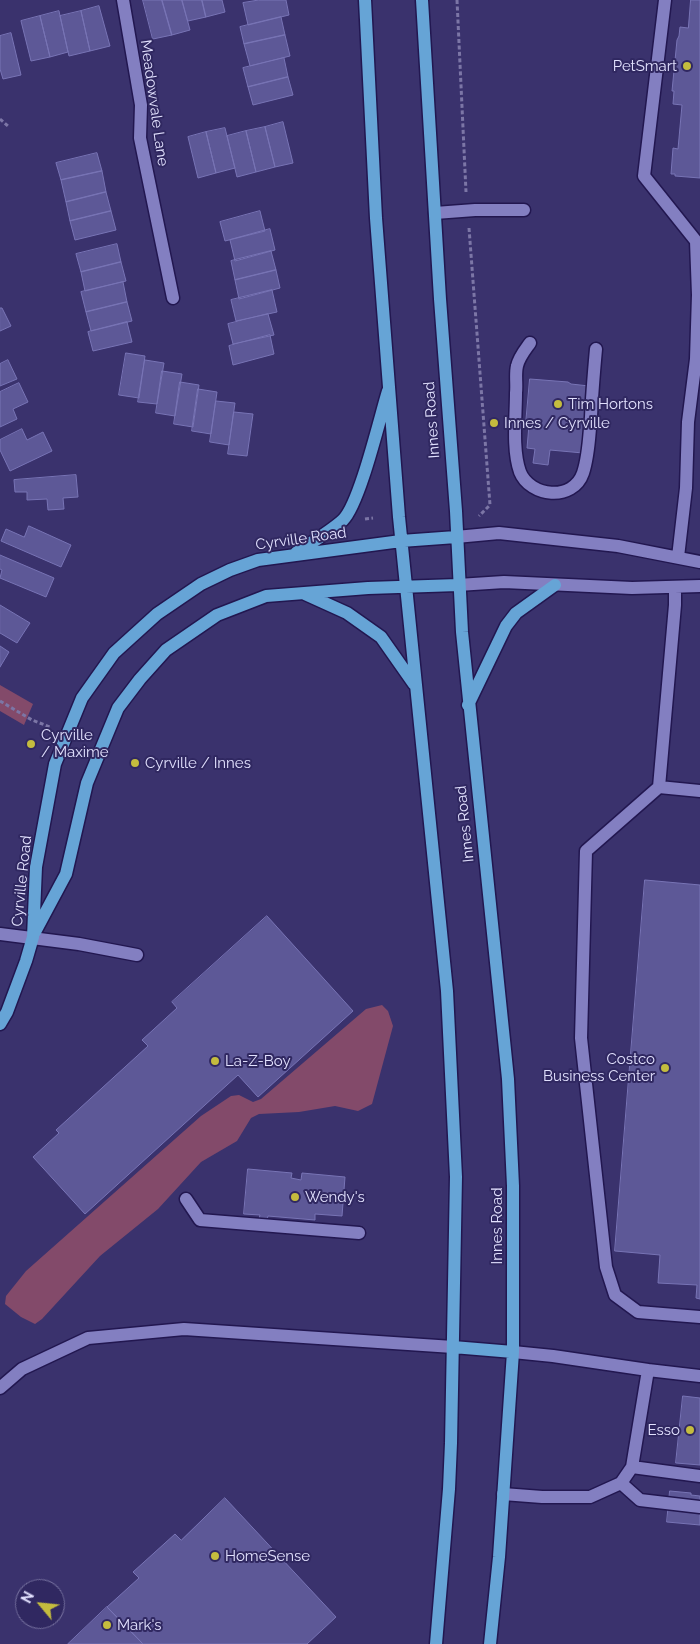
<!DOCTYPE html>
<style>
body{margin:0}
#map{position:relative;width:700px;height:1644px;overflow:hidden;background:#3a326d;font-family:Raleway,sans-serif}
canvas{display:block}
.north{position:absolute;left:15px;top:1579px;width:50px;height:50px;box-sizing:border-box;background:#302861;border:1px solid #7772a0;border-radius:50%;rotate:298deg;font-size:14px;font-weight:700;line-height:20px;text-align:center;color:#e2e1fe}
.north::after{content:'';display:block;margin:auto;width:18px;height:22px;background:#c4bc3e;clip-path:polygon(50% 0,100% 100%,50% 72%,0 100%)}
</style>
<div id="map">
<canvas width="700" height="1644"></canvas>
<div class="north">N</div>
</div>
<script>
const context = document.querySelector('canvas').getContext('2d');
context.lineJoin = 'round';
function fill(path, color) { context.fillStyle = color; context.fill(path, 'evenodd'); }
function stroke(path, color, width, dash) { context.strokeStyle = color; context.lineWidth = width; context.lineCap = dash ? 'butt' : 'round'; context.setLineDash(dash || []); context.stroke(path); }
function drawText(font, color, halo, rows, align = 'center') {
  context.font = font + ' Raleway,sans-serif'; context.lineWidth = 4; context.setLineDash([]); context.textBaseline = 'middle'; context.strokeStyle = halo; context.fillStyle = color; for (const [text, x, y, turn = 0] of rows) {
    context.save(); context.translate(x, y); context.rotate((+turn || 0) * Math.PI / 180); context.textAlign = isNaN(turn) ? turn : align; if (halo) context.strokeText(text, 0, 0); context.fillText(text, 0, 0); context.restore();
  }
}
fill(new Path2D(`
 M 0,685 L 33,704 L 24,725 L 0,711 Z
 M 382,1005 L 388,1011 L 393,1026 L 372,1104 L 358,1111 L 335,1106 L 299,1112 L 259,1114 L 251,1118 L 237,1141 L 201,1162 L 158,1209 L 100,1256 L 42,1319 L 35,1324 L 21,1317 L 5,1304 L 6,1296 L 26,1271 L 201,1116 L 231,1096 L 239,1095 L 253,1102 L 261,1099 L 366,1009 Z`), '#834a6a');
const building = new Path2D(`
 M 143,0 L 162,0 L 172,35 L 153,39 Z
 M 162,0 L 182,0 L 190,30 L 172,35 Z
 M 182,0 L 202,0 L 206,17 L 188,21 Z
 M 202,0 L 222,0 L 225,12 L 206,17 Z
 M 259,0 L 286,0 L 289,15 L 248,25 L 243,3 Z
 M 691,0 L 700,0 L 700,178 L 675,176 L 675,174 L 671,174 L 673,148 L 678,149 L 682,105 L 673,104 L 674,91 L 672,91 L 677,40 L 679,36 L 680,27 L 688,28 Z
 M 99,6 L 110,46 L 90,51 L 81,11 Z
 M 59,11 L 68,52 L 50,57 L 40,16 Z
 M 81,11 L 90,51 L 69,56 L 60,16 Z
 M 40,16 L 50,57 L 31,61 L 21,21 Z
 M 281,17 L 285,35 L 244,44 L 240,27 Z
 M 11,33 L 21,75 L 3,79 L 0,69 L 0,36 Z
 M 285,35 L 290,56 L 250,66 L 244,44 Z
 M 284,58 L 288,77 L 248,87 L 243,68 Z
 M 288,77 L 293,95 L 253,105 L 248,87 Z
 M 283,122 L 293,163 L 275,167 L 265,127 Z
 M 265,127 L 275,167 L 256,172 L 246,131 Z
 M 225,128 L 235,168 L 216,173 L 206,132 Z
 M 246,131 L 256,172 L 237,177 L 227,136 Z
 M 206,132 L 216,173 L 198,178 L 188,137 Z
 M 97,153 L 102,171 L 61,180 L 56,163 Z
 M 102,171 L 106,192 L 66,202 L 61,180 Z
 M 106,192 L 111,211 L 70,221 L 66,202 Z
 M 111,211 L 116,230 L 75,240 L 70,221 Z
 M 260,211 L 265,231 L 225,241 L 220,222 Z
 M 270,229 L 275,250 L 235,261 L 230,240 Z
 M 117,244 L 121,262 L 81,272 L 76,254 Z
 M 271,251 L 276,270 L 235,280 L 231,261 Z
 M 121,262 L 126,281 L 85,291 L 81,272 Z
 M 276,270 L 280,288 L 239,299 L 235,280 Z
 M 123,282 L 127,302 L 86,312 L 81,292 Z
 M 272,290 L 277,312 L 236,321 L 231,300 Z
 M 127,302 L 132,321 L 91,331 L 86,312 Z
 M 0,308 L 2,308 L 11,326 L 0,331 Z
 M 268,314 L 274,335 L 233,344 L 228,324 Z
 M 127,322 L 132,342 L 93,351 L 88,332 Z
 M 270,335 L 274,354 L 233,365 L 229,346 Z
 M 126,353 L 145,356 L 139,398 L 119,395 Z
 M 8,360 L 17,379 L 0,386 L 0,364 Z
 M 145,360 L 164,363 L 157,404 L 138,402 Z
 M 162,371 L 182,374 L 175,416 L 156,413 Z
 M 530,379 L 568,382 L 571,384 L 589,386 L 583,453 L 550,450 L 548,465 L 533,463 L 535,449 L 527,448 L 529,425 L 526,423 Z
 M 180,382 L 199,385 L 193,427 L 174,424 Z
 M 19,383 L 28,402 L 13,409 L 17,419 L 0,427 L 0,392 Z
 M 198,389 L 217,392 L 211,434 L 192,431 Z
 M 216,401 L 235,403 L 229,445 L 210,442 Z
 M 234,412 L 253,414 L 247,456 L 228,454 Z
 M 22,429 L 27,440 L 43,432 L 52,451 L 10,471 L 0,450 L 0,440 Z
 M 76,475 L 78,497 L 63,498 L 64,509 L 48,510 L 47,499 L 27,500 L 27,492 L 15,492 L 14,480 Z
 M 29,526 L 71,545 L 61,567 L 1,541 L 6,529 L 24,537 Z
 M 0,555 L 54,578 L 46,597 L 0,578 L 2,570 L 0,569 Z
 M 0,605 L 30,623 L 17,643 L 0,633 Z
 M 0,646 L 9,652 L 0,667 Z
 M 645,880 L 700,885 L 700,1299 L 696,1298 L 697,1285 L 658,1283 L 660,1255 L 615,1251 Z
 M 267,916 L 353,1011 L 258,1097 L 238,1075 L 85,1214 L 33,1157 L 59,1133 L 56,1130 L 148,1046 L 142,1040 L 177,1008 L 172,1002 Z
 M 248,1169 L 292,1173 L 291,1178 L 301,1180 L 302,1173 L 345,1177 L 342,1216 L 315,1214 L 315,1220 L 268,1216 L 267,1220 L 259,1219 L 260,1215 L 244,1214 Z
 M 683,1396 L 700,1398 L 700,1465 L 676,1463 Z
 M 670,1491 L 691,1493 L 691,1495 L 700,1496 L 700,1525 L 667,1522 Z
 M 225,1498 L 336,1617 L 307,1644 L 143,1644 L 107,1607 L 139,1578 L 133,1572 L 175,1534 L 181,1540 Z
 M 107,1607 L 143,1644 L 68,1644 Z`);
fill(building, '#5d5897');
stroke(building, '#7874b5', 1);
const minor = new Path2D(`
 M 123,0 L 141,105 L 140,138 L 173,298
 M 665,0 L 644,176 L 696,241 L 698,295 L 696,359 L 688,422 L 686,488 L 678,557
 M 435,213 L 475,210 L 524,210
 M 530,343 C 525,350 519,357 517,366 C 515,374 517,384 516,393 C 516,416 512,450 520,472 C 530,497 573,502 583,473 C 589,455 589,436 591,417 C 592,394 594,371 596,349
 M 456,537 L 499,533 L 618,546 L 700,562
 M 458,585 L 504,582 L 632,588 L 700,586
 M 675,587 L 675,605 L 659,787 L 700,791
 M 659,787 L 586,851 L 581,1038 L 606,1267 L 615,1295 L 638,1312 L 700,1317
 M 0,934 L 79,944 L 137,955
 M 186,1199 L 200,1220 L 359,1233
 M 648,1370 L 700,1376
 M 0,1388 L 22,1369 L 88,1338 L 184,1329 L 453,1347
 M 632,1467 L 700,1476
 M 621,1483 L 640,1500 L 700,1507
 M 503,1494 L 542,1497 L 590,1497 L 621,1483 L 632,1467 L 648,1370 L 553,1356 L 513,1352`);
const major = new Path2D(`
 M 365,0 L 376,218 L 399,517 L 447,991 L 456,1177 L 451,1443 L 449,1489 L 436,1644
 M 422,0 L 440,299 L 456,511 L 462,632 L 508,1079 L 513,1186 L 513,1352 L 499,1557 L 490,1644
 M 296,553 C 310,543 330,532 343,520 C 360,503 380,417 388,391
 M 305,594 L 347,613 L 381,637 L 414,684
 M 468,705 L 506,626 L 516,613 L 555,585
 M 35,932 L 66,874 L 87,783 L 118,708 L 140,679 L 166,650 L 217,615 L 266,596 L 368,588 L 458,585
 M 0,1024 L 7,1012 L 26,961 L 33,937 L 36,867 L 55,764 L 82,698 L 114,653 L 157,614 L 201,584 L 230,570 L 258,560 L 401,541 L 456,537
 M 453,1347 L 513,1352`);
stroke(minor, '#221750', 15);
stroke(major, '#221750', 15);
stroke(new Path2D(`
 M 457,0 L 466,192
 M 0,119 L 9,127
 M 469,228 L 490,505 L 479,516
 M 365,519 L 373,518
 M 0,701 L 32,720 L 50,727`), '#7c76a6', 3, [4, 2.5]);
stroke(minor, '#837fc1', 12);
stroke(major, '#66a4d6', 12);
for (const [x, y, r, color] of [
 [687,66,5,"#c4bc3e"],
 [558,404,5,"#c4bc3e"],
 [494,423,5,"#c4bc3e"],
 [31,744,5,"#c4bc3e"],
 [135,763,5,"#c4bc3e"],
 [215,1061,5,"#c4bc3e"],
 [665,1068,5,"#c4bc3e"],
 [295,1197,5,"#c4bc3e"],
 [690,1430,5,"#c4bc3e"],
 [215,1556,5,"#c4bc3e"],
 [107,1625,5,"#c4bc3e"]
]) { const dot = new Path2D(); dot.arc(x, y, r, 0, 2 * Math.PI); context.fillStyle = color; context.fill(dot); stroke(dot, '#302861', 2); }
drawText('15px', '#e2e1fe', '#302861', [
 ["PetSmart",677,66,"right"],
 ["Tim Hortons",568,404],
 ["Innes / Cyrville",504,423],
 ["Cyrville",41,735],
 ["/ Maxime",41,752],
 ["Cyrville / Innes",145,763],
 ["Costco",655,1059,"right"],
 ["Business Center",655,1076,"right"],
 ["La-Z-Boy",225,1061],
 ["Wendy's",305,1197],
 ["Esso",680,1430,"right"],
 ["HomeSense",225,1556],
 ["Mark's",117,1625]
], 'left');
drawText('15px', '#e2e1fe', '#302861', [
 ["Meadowvale Lane",154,103,82],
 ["Innes Road",432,420,-94],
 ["Cyrville Road",301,539,-8],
 ["Innes Road",465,824,-96],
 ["Cyrville Road",22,881,-84],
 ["Innes Road",497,1226,-90]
]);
</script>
